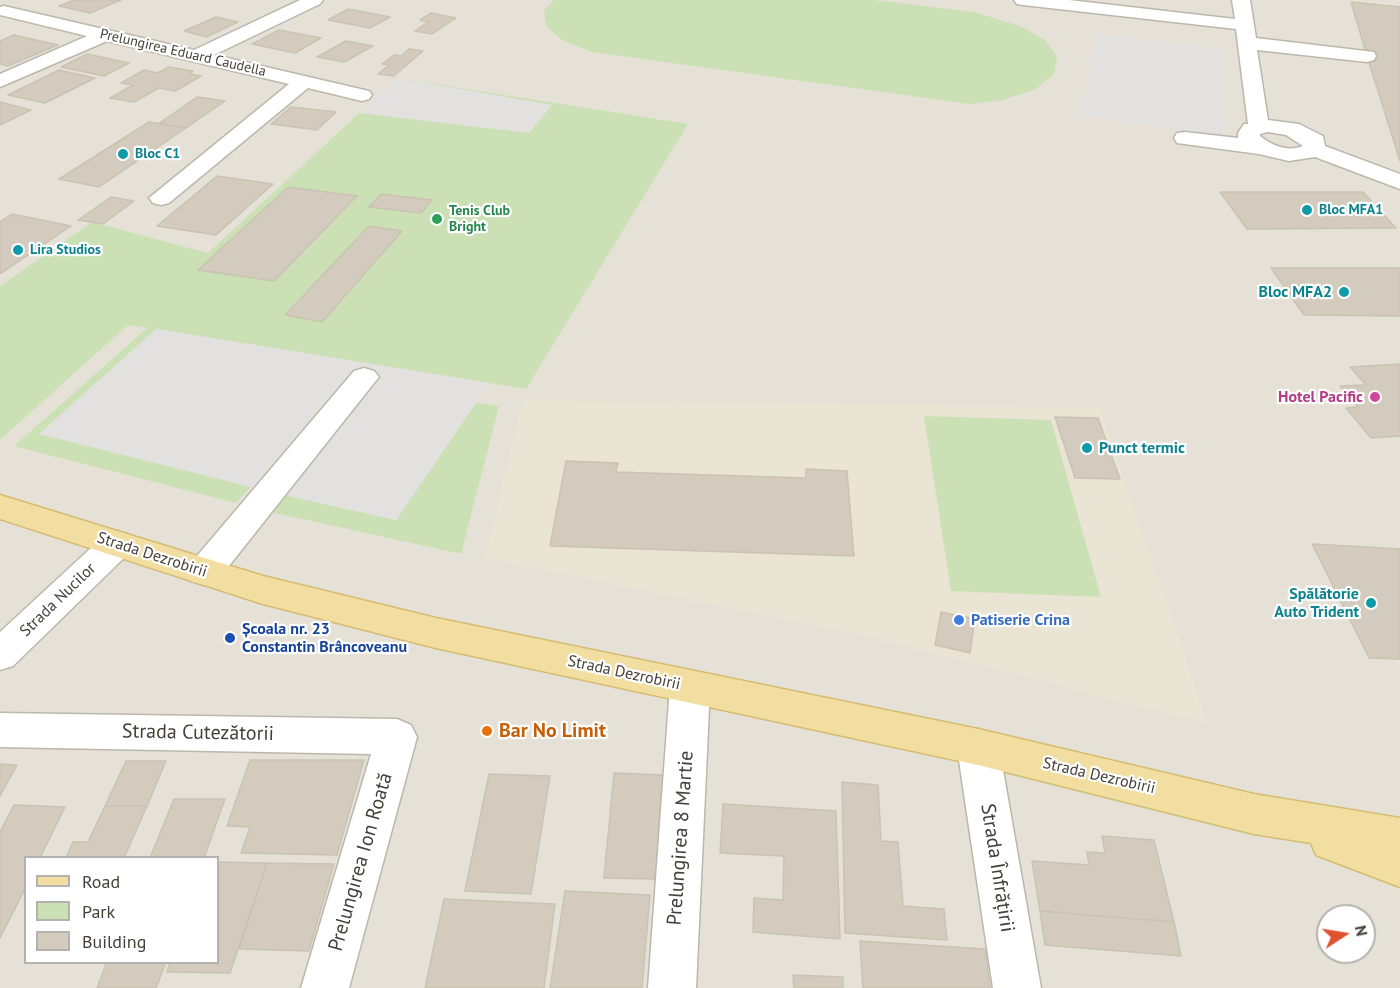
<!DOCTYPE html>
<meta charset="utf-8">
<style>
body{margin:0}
#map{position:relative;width:1400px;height:988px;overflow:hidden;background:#f1efe7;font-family:"PT Sans",sans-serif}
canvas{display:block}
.legend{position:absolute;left:24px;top:856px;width:195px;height:108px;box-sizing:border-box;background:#fff;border:2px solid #b4b2af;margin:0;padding:8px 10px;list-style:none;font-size:18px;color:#443f37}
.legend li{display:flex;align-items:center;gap:12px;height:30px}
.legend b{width:30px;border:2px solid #b4b2af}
.north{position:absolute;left:1316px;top:904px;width:60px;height:60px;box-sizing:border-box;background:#fff;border:2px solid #b4b2af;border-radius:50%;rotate:78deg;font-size:16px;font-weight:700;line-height:24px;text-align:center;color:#443f37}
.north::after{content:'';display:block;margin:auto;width:21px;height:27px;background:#e05330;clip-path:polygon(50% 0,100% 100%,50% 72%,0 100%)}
</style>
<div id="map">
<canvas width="1400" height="988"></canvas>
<ul class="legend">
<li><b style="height:8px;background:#f2dea0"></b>Road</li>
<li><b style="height:16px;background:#cbe1b5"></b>Park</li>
<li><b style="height:16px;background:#d2cbbe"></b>Building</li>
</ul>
<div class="north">N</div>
</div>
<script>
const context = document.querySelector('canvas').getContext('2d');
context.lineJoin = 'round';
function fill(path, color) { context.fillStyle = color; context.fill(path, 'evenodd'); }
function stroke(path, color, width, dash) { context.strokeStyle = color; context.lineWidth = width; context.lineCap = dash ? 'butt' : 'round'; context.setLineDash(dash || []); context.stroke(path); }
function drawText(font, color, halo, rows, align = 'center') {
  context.font = font + ' "PT Sans",sans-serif'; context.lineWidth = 4.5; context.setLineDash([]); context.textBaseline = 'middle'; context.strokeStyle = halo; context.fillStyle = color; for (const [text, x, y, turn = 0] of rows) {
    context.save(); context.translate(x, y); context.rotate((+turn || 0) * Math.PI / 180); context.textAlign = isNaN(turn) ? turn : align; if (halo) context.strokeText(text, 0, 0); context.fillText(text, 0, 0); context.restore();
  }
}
fill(new Path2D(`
 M 0,0 L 1400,0 L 1400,988 L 0,988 ZM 26,858 L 218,858 L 218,962 L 26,962 ZM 1328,916 L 1364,916 L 1364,952 L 1328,952 Z`), '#e5e1d6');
fill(new Path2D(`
 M 523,400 L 1100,407 L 1208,724 L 873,638 L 484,558 Z`), '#e9e4d3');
fill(new Path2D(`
 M 554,0 L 875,0 L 974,12 L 1020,26 L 1045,40 L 1057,57 L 1054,74 L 1036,89 L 1003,100 L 970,104 L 592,52 L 562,40 L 546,26 L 544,11 Z
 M 397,78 L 688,124 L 526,389 L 156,329 L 228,481 L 251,487 L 236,503 L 14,446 L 147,328 L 128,325 L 0,440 L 0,286 L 92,222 L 208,253 Z
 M 476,403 L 499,406 L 461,554 L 266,511 L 280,494 L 396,520 Z
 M 924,416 L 1051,420 L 1101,597 L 951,591 Z`), '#cbe1b5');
fill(new Path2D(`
 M 1095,33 L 1221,48 L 1225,136 L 1080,116 Z
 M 397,78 L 552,105 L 529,133 L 359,113 Z
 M 156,329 L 489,383 L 396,520 L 280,494 L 266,511 L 236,503 L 251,487 L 39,434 Z`), '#e3e1df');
const building = new Path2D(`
 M 74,0 L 121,0 L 90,13 L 59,6 Z
 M 1351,2 L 1400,7 L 1400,161 L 1367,56 Z
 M 348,9 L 390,17 L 370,28 L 328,20 Z
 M 431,13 L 456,18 L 432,34 L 415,31 L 428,22 L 420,20 Z
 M 216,17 L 238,22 L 206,37 L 184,31 Z
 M 279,30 L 321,38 L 295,53 L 252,44 Z
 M 14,35 L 58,45 L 8,66 L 0,64 L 0,41 Z
 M 346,41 L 373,46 L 344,62 L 317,57 Z
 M 409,49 L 423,51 L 394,76 L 378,74 L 389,65 L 382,64 L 394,55 L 401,56 Z
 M 87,54 L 129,63 L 104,76 L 61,67 Z
 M 169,67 L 193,71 L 190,74 L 201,76 L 175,91 L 159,88 L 134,102 L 110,98 L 133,85 L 121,83 L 144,70 L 158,73 Z
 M 59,70 L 95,78 L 45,103 L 8,95 Z
 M 197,97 L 225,101 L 186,128 L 158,124 Z
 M 0,102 L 31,110 L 0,125 Z
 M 291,107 L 336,112 L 317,130 L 271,124 Z
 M 149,122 L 186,128 L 99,187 L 59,179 Z
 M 217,176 L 273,184 L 216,235 L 157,226 Z
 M 288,187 L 357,196 L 274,281 L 198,270 Z
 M 1220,192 L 1363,192 L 1396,228 L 1247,229 Z
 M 381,194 L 432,200 L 421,213 L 369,207 Z
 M 111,197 L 134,201 L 103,224 L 78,220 Z
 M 12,214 L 71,226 L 0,274 L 0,222 Z
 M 369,226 L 402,231 L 322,322 L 285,315 Z
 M 1271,268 L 1400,268 L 1400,316 L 1304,315 Z
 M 1400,364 L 1400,436 L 1371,438 L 1346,408 L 1358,407 L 1340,386 L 1366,385 L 1350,367 Z
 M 1055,417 L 1098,418 L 1120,479 L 1075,478 Z
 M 566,461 L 618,463 L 616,472 L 806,478 L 806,469 L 847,471 L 854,556 L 550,546 Z
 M 1312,544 L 1400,549 L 1400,659 L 1369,658 Z
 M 941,612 L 975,619 L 970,653 L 935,645 Z
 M 250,760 L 364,760 L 337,855 L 241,853 L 250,827 L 227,826 Z
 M 126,761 L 166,761 L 147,806 L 105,806 Z
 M 0,764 L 17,765 L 0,796 Z
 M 614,773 L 663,775 L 656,879 L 604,878 Z
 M 489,774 L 550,776 L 531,894 L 465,891 Z
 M 842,782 L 878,785 L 881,841 L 898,842 L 903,906 L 944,909 L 947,940 L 845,933 Z
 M 174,799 L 225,799 L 204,858 L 150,858 Z
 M 723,804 L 836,811 L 840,939 L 753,932 L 754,898 L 783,900 L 784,856 L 720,853 Z
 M 14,805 L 65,807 L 40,858 L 26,858 L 26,887 L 0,938 L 0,832 Z
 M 105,806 L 147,806 L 124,858 L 66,858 L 73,842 L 88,842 Z
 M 1102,836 L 1154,840 L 1174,922 L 1040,911 L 1032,861 L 1089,865 L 1087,852 L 1105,853 Z
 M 218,862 L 267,863 L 230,973 L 167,972 L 170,962 L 218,962 Z
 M 267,863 L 334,864 L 309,951 L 239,949 Z
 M 565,891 L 650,895 L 642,988 L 550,988 Z
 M 444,899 L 555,904 L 544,988 L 425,988 Z
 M 1040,911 L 1174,922 L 1181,956 L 1045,945 Z
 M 860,941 L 985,949 L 990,988 L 863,988 Z
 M 107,962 L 166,962 L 156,988 L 97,988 Z
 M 793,975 L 843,977 L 843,988 L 794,988 Z`);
fill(building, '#d2cbbe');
stroke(building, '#cbc3b2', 1.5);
const minor = new Path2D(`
 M 300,0 L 323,0 L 320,4 L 214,55 L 369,91 L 372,95 L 369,99 L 362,101 L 308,88 L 169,203 L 161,205 L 153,203 L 149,198 L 289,84 L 107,41 L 0,87 L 0,74 L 87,36 L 0,15 L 0,7 L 4,6 L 194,50 Z
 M 1014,0 L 1069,0 L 1235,19 L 1232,0 L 1250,0 L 1256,38 L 1374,52 L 1376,56 L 1374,60 L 1367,62 L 1257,50 L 1268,120 L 1299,124 L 1323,136 L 1325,146 L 1400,174 L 1400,189 L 1315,157 L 1289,161 L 1259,154 L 1177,143 L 1174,138 L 1177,133 L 1185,132 L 1238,138 L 1238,133 L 1244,124 L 1248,124 L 1236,29 L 1023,5 L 1017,4 ZM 1268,132 L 1286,135 L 1303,146 C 1289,152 1272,146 1260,136 L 1260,134 Z
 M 364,368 L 374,371 L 379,377 L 374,383 L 217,581 L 204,585 L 191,581 L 186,572 L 191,563 L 354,371 Z
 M 117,531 L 129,535 L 134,544 L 129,553 L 13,666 L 0,670 L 0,632 L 105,535 Z
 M 690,671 L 704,676 L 710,687 L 696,988 L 648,988 L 670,687 L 676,676 Z
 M 0,713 L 397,719 L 411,725 L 417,737 L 349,988 L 301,988 L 371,754 L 0,747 Z
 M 978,729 L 993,734 L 999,747 L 1041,988 L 993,988 L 957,747 L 963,734 Z`);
const major = new Path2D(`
 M 0,495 L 263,576 L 436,618 L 978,729 L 1254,794 L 1400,818 L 1400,887 L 1316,855 L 1311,843 L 1254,834 L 978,765 L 436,648 L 263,604 L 0,519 Z`);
stroke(minor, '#bcb7ab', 3);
stroke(major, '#d5bc72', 3);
fill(minor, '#fff');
fill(major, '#f2dea0');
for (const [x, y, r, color] of [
 [123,154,6,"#0f9aa8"],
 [1307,210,6,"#0f9aa8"],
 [437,219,6,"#2e9e5b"],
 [18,250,6,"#0f9aa8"],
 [1344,292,6,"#0f9aa8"],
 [1375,397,6,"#d1479c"],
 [1087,448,6,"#0f9aa8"],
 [1371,603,6,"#0f9aa8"],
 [959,620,6,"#3f7fe0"],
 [230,638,6,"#1a4fb4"],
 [487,731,6,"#e8710a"]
]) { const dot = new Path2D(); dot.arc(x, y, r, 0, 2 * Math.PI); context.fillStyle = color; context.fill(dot); stroke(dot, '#fff', 2); }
drawText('14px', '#443f37', '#fff', [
 ["Prelungirea Eduard Caudella",183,53,13]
]);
drawText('bold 14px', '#0d838f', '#fff', [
 ["Bloc C1",135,154],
 ["Bloc MFA1",1319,210],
 ["Lira Studios",30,250]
], 'left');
drawText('bold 14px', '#27864d', '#fff', [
 ["Tenis Club",449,211],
 ["Bright",449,227]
], 'left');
drawText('bold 16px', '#0d838f', '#fff', [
 ["Bloc MFA2",1332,292],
 ["Punct termic",1099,448,"left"],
 ["Spălătorie",1359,594],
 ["Auto Trident",1359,612]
], 'right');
drawText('bold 16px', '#b23c85', '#fff', [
 ["Hotel Pacific",1363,397]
], 'right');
drawText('16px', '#443f37', '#fff', [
 ["Strada Dezrobirii",152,555,18],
 ["Strada Nucilor",58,600,-44],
 ["Strada Dezrobirii",624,673,12],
 ["Strada Dezrobirii",1099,776,13]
]);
drawText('bold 16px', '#366cbe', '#fff', [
 ["Patiserie Crina",971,620]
], 'left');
drawText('bold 16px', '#164399', '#fff', [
 ["Școala nr. 23",242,629],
 ["Constantin Brâncoveanu",242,647]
], 'left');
drawText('bold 20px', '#c56008', '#fff', [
 ["Bar No Limit",499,731]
], 'left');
drawText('20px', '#443f37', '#fff', [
 ["Strada Cutezătorii",198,733,1],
 ["Prelungirea 8 Martie",681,838,-86],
 ["Prelungirea Ion Roată",361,862,-74],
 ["Strada Înfrățirii",997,868,81]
]);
</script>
